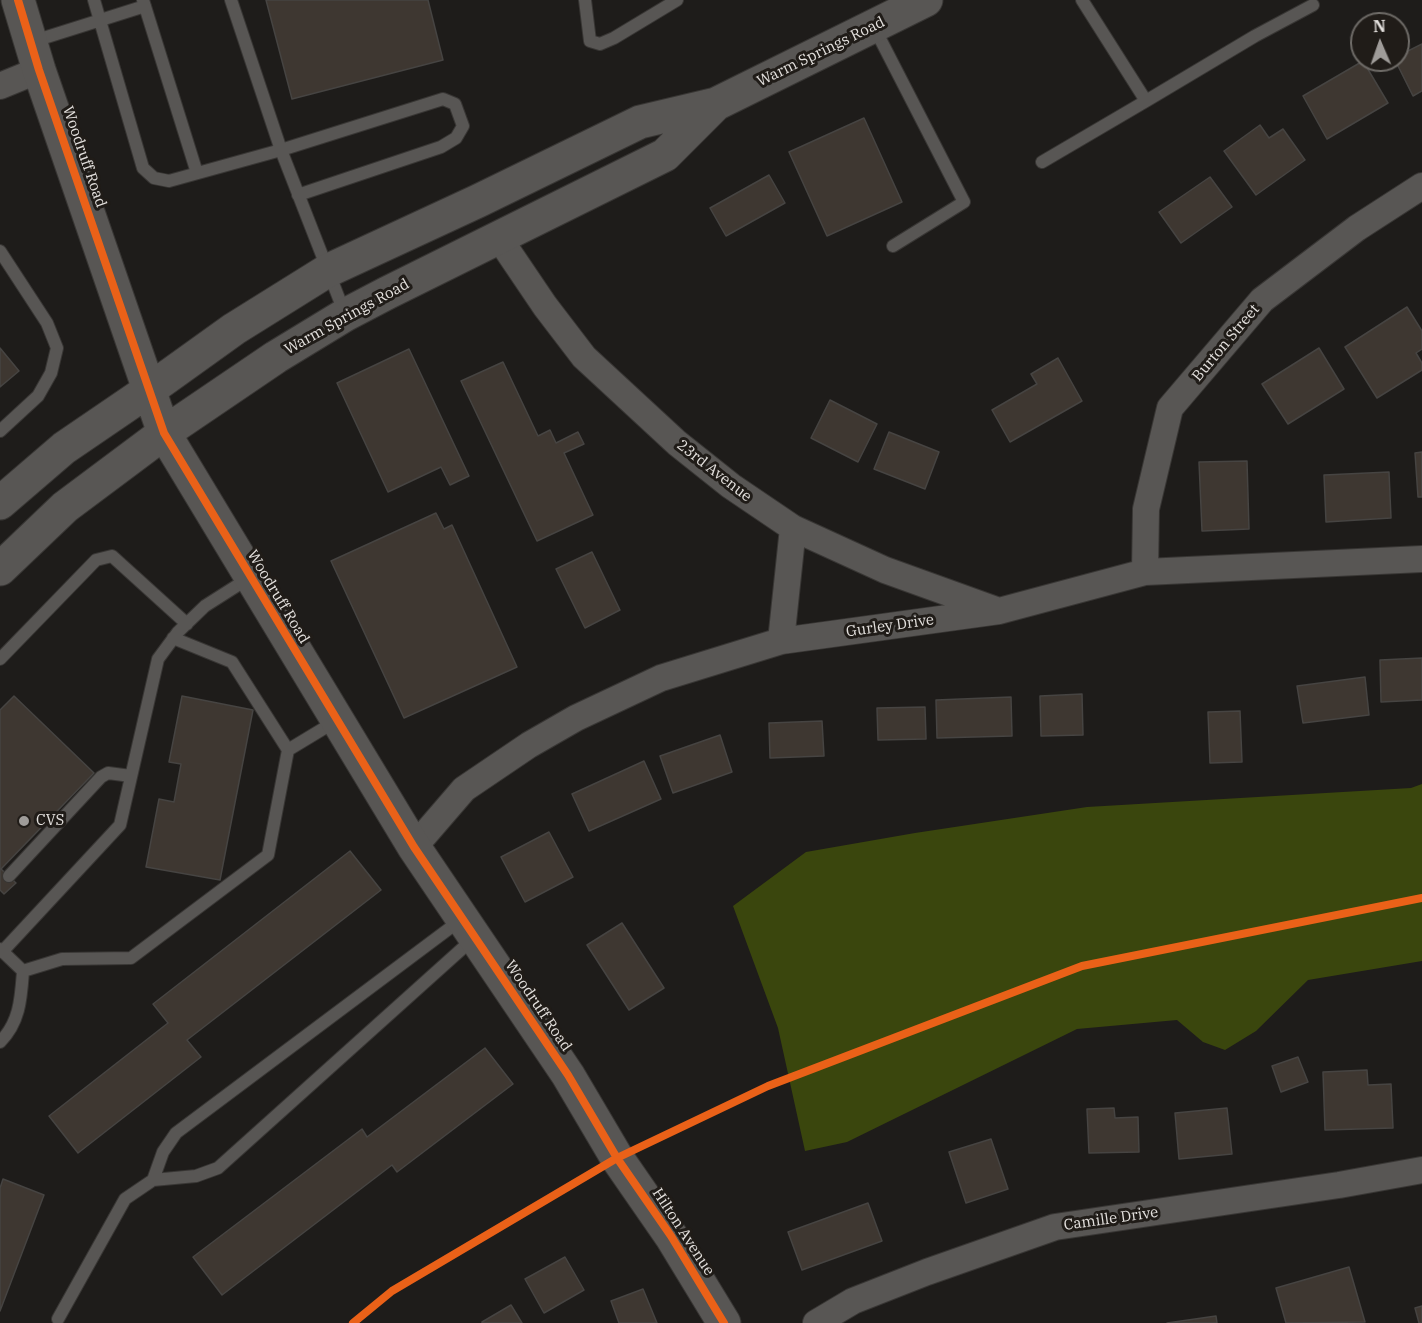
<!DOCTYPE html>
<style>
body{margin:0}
#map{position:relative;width:1422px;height:1323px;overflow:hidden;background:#1e1c1a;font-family:"IBM Plex Serif",serif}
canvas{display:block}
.north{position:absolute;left:1350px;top:12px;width:60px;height:60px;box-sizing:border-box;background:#201c18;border:2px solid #6e6b67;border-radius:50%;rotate:358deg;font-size:16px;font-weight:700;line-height:24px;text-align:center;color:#e4e1de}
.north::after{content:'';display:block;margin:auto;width:21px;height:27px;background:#9f9c99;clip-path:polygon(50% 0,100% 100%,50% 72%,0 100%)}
</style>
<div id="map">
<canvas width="1422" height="1323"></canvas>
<div class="north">N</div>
</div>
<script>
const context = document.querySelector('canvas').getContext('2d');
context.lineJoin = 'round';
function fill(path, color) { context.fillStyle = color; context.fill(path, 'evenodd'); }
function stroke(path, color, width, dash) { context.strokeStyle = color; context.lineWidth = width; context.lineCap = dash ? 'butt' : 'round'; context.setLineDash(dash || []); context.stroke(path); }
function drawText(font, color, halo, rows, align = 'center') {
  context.font = font + ' "IBM Plex Serif",serif'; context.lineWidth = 6; context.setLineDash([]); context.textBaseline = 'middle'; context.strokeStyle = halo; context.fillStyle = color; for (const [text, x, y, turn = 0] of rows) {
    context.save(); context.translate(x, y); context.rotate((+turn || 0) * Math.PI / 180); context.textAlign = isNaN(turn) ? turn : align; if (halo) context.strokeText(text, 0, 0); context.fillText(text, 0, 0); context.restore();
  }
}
fill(new Path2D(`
 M 1422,784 L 1422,961 L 1308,980 L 1256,1031 L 1225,1050 L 1203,1042 L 1177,1020 L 1077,1029 L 847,1142 L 805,1151 L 778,1028 L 733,906 L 806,852 L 915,833 L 1087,807 L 1411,788 Z`), '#3a460d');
const building = new Path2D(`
 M 266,0 L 428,0 L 443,60 L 292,99 Z
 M 1422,44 L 1422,91 L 1413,96 L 1395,60 L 1398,60 L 1398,56 Z
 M 1363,61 L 1388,103 L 1327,139 L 1303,96 Z
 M 864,118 L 902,202 L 827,236 L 789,152 Z
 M 1260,125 L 1269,138 L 1283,129 L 1305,160 L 1256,195 L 1224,151 Z
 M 769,175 L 785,203 L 726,236 L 710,208 Z
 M 1210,177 L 1232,207 L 1181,243 L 1159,212 Z
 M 1407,307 L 1422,331 L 1422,349 L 1416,353 L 1422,363 L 1422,370 L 1377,398 L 1345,347 Z
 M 0,348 L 19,371 L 0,387 Z
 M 1319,348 L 1344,389 L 1288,424 L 1262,384 Z
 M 409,349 L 469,476 L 450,485 L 441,467 L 388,492 L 337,383 Z
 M 1058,358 L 1082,401 L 1010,442 L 992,410 L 1037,384 L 1031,374 Z
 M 503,362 L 538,436 L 550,430 L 556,443 L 578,432 L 584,444 L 564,453 L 593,515 L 537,541 L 461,381 Z
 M 830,400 L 877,424 L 858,462 L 811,438 Z
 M 889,432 L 939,452 L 925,489 L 874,469 Z
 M 1422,452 L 1422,497 L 1418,497 L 1415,453 Z
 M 1247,461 L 1249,529 L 1202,531 L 1199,462 Z
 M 1389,472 L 1391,518 L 1326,522 L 1324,475 Z
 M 436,513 L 444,529 L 452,525 L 517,667 L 404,718 L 331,561 Z
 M 592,552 L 620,610 L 585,628 L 556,569 Z
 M 1422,658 L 1422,700 L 1381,702 L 1380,660 Z
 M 1365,677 L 1369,715 L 1303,723 L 1297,686 Z
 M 1082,694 L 1083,735 L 1041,736 L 1040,696 Z
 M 14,696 L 94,773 L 1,869 L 16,883 L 4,894 L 0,890 L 0,710 Z
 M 182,696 L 253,710 L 220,880 L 146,867 L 159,799 L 174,802 L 181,764 L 169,762 Z
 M 1011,697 L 1012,736 L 937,738 L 936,700 Z
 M 925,707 L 926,739 L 878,740 L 877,708 Z
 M 1240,711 L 1242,762 L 1210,763 L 1208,712 Z
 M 822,721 L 824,756 L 770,758 L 769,723 Z
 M 720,735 L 732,772 L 673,793 L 660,756 Z
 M 644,761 L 661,799 L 589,831 L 572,794 Z
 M 549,832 L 573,877 L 525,902 L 501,857 Z
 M 350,851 L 381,890 L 187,1040 L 201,1057 L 78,1153 L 49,1116 L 168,1023 L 153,1004 Z
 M 622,923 L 664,988 L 629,1010 L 587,945 Z
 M 485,1048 L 513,1084 L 397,1172 L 392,1165 L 222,1295 L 193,1257 L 362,1129 L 367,1137 Z
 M 1298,1057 L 1308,1082 L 1281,1092 L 1272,1066 Z
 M 1367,1070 L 1368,1085 L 1391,1084 L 1393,1128 L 1325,1130 L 1323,1072 Z
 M 1114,1108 L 1115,1118 L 1138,1117 L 1139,1152 L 1089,1153 L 1087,1109 Z
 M 1227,1108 L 1232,1154 L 1179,1159 L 1175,1113 Z
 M 991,1139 L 1008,1189 L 966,1203 L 949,1152 Z
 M 3,1179 L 44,1195 L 0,1311 L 0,1188 Z
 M 868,1203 L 882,1241 L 802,1270 L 788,1232 Z
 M 565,1257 L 584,1290 L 544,1313 L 525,1279 Z
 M 1349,1267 L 1365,1322 L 1286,1323 L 1276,1288 Z
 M 643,1289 L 657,1323 L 619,1323 L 611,1301 Z
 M 511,1305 L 522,1323 L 482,1323 L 482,1322 Z
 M 1422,1306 L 1422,1323 L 1419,1323 L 1415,1308 Z
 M 1216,1316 L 1217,1323 L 1167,1323 Z`);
fill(building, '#3e3731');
stroke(building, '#464442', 1.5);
const lane = new Path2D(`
 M 94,0 L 143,168 L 154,178 L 169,181 L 281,150 L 231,0
 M 143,0 L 197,173
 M 585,0 L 590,41 L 600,44 L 614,38 L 677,0
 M 1082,0 L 1146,101 L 1255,36 L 1313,5
 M 874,27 L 964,202 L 893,246
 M 31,42 L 145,6
 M 1042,162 L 1146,101
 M 298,195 L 441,147 L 456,138 L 463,126 L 455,104 L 443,99 L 281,150 L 345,314
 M 0,251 L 47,323 L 57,348 L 51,373 L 38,396 L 0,431
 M 173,638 L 232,662 L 288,750 L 336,721
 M 0,659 L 96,560 L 112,556 L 187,624
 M 9,876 L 101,777 L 108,773 L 131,776
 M 462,919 L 176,1133 L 163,1152 L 153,1180 L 196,1176 L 218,1168 L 474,938
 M 0,949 L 23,971 C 21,998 20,1022 0,1042
 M 2,952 L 120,825 L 158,659 L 178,632 L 205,606 L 249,578
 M 23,971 L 62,959 L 131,958 L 268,855 L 288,750
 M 58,1319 L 125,1199 L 153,1180`);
const street = new Path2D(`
 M 0,86 L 39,70
 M 499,238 L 545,306 L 584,357 L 677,443 L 731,486 L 793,528 L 885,570 L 996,610
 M 1145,572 L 1146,509 L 1170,408 L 1262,300 L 1357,228 L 1422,186
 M 781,641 L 793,528
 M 414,847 L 464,789 L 529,745 L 576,718 L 661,678 L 781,641 L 999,611 L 1145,572 L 1422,559
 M 816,1323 L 853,1301 L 927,1272 L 1055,1227 L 1339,1185 L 1422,1170`);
const secondary = new Path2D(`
 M 18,0 L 39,70 L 164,433 L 414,847 L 568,1075 L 617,1158 L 671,1236 L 724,1323
 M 0,503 L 64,448 L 149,390 L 234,329 L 327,271 L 478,201 L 640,122 L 716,104 L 926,0
 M 0,569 L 65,507 L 164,433 L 276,357 L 345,315 L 387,293 L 665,155 L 716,104`);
stroke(lane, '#383634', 14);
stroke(street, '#383634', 28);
stroke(secondary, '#383634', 35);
stroke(lane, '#585654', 12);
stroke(street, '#585654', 26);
stroke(secondary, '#585654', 33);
stroke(new Path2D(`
 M 18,0 L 39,70 L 164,433 L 414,847 L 568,1075 L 617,1158 L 671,1236 L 724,1323
 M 353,1323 L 392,1291 L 617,1158 L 768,1086 L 1082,966 L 1422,898`), '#ea6118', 8);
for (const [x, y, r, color] of [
 [24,821,6,"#9f9c99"]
]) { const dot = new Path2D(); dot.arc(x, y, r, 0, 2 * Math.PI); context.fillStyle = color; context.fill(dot); stroke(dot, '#201c18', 2); }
drawText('15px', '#e4e1de', '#201c18', [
 ["Warm Springs Road",821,52,-26],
 ["Woodruff Road",84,157,71],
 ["Warm Springs Road",347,317,-29],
 ["Burton Street",1226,343,-50],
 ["23rd Avenue",714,471,38],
 ["Woodruff Road",278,597,59],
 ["Gurley Drive",890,626,-8],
 ["Woodruff Road",538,1006,56],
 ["Camille Drive",1111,1219,-8],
 ["Hilton Avenue",683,1232,57]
]);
drawText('15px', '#e4e1de', '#201c18', [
 ["CVS",36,821]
], 'left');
</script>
